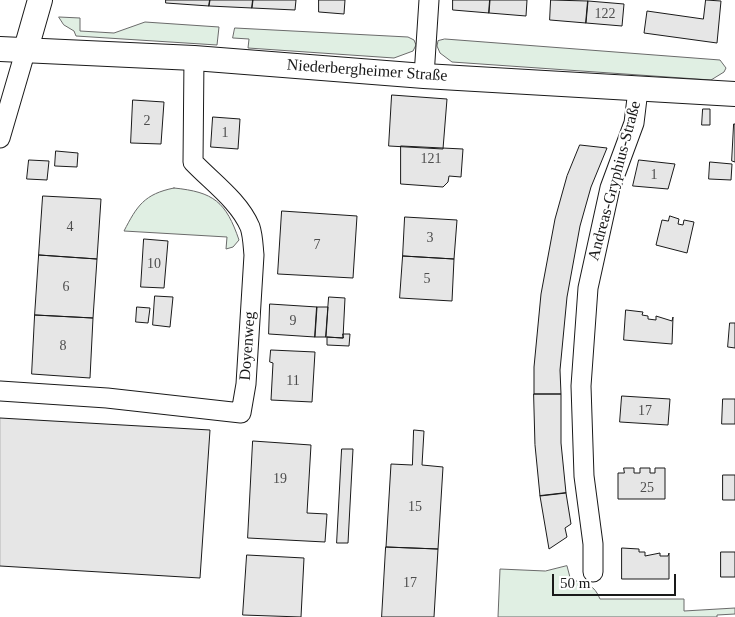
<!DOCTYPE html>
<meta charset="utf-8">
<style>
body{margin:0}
#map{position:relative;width:735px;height:617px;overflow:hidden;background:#fff;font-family:Georgia,serif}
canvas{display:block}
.scale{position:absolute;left:552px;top:574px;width:124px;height:22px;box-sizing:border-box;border:2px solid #1a1a1a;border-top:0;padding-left:6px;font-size:15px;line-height:18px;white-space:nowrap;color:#1a1a1a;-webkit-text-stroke:4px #fff;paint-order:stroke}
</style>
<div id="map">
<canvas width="735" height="617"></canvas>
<div class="scale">50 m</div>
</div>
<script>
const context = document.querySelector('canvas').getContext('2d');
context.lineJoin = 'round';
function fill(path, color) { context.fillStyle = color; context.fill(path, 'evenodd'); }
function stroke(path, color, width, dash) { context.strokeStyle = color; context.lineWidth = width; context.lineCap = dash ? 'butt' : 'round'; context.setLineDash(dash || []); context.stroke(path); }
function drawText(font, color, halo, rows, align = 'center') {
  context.font = font + ' Georgia,serif'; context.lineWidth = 4; context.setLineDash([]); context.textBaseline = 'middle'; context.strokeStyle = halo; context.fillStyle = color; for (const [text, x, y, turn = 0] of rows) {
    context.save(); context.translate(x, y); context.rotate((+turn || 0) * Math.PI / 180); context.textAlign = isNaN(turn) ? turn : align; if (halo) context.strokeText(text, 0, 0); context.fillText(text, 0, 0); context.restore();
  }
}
const green = new Path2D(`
 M 59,17 L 80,18 L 80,31 L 114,33 L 145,22 L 219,27 L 217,45 L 76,36 L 74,31 L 64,25 Z
 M 235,28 L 408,37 L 414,40 L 416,45 L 413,51 L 394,58 L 248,48 L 249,39 L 233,38 Z
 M 445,39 L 720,60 L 726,68 L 724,72 L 711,80 L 452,62 L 440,53 L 437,46 L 438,41 Z
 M 174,188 C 214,192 226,202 239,240 L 233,247 L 226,249 L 227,237 L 124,231 C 137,206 144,194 174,188 Z
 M 567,566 L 571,581 C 585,580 595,586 600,599 L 684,599 L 684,611 L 735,608 L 735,614 L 717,615 L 717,617 L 498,617 L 500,569 L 545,571 Z`);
fill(green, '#e0efe3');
stroke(green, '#6a6a6a', 1);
const building = new Path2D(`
 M 166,0 L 210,0 L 209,6 L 166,3 Z
 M 210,0 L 253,0 L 252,8 L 209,6 Z
 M 253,0 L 296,0 L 295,10 L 252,8 Z
 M 319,0 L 345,0 L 344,14 L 319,12 Z
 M 453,0 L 490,0 L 489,13 L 453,10 Z
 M 490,0 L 527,0 L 526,16 L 489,13 Z
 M 551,0 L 588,1 L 586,23 L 550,20 Z
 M 706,0 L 721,1 L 717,43 L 644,33 L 647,11 L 703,19 Z
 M 588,1 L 624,4 L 622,26 L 586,23 Z
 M 392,95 L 447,99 L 443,149 L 389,146 Z
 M 133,100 L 164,102 L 161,144 L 131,143 Z
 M 703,109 L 710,109 L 710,125 L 702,125 Z
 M 213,117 L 240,119 L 238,149 L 211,147 Z
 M 734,124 L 735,124 L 735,162 L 732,161 Z
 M 580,145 L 607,148 L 591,187 L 580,226 L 567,297 L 560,370 L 561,394 L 534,394 L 534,367 L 541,294 L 555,219 L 567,176 Z
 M 401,146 L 463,149 L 461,177 L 449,176 L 448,182 L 443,187 L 401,184 Z
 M 56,151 L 78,153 L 77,167 L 55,166 Z
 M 29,160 L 49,161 L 47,180 L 27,179 Z
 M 639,160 L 675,164 L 668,189 L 633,186 Z
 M 710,162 L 732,164 L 731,180 L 709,179 Z
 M 43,196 L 101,199 L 97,259 L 39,255 Z
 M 282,211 L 357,216 L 353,278 L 278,274 Z
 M 670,216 L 679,219 L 678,224 L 683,225 L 684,220 L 694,222 L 687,253 L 656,245 L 662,220 L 668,221 Z
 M 405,217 L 457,220 L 454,259 L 403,256 Z
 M 144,239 L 168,241 L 164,288 L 141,287 Z
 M 39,255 L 97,259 L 93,318 L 35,315 Z
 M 403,256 L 454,259 L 452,301 L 400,298 Z
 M 155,296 L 173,297 L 170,327 L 153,325 Z
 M 329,297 L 345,298 L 343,338 L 326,337 Z
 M 270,304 L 317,307 L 315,337 L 269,334 Z
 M 137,307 L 150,308 L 148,323 L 136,322 Z
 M 317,307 L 328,307 L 326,337 L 315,337 Z
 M 626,310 L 643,312 L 642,315 L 648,316 L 648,319 L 656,320 L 656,316 L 672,321 L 673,317 L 672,344 L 624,340 Z
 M 35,315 L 93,318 L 90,378 L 32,374 Z
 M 730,323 L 735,323 L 735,348 L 728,347 Z
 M 343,334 L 350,334 L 349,346 L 327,345 L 327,337 L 343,338 Z
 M 271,350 L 315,352 L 312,402 L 271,400 L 273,363 L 270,362 Z
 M 534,394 L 561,394 L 561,443 L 566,493 L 540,496 L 535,445 Z
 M 622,396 L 670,399 L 668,425 L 620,422 Z
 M 723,399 L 735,399 L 735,424 L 722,424 Z
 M 0,418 L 210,430 L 200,578 L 0,566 Z
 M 414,430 L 424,431 L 422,465 L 443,467 L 438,549 L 386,547 L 391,464 L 412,465 Z
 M 253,441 L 311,445 L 307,513 L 327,514 L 325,542 L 248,538 Z
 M 342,449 L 353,449 L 348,543 L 337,543 Z
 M 624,468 L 634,468 L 634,473 L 640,473 L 640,468 L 650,468 L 650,473 L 655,473 L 655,468 L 665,468 L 665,499 L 618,499 L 618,473 L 624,473 Z
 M 723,475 L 735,475 L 735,500 L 723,500 Z
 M 566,493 L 571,524 L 565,528 L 567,537 L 549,549 L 540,496 Z
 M 386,547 L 438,549 L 434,617 L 382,617 Z
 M 622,548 L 639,549 L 639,552 L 645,552 L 645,556 L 660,553 L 660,556 L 668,556 L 669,553 L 669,579 L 622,579 Z
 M 721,552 L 735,552 L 735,577 L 721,577 Z
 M 247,555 L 304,558 L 301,617 L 243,615 Z`);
fill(building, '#e6e6e6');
stroke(building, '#1a1a1a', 1);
const minor = new Path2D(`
 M 424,76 L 429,0
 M 0,138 L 26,49
 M 0,391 L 107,398 L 241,413 L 246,384 L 254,255 C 253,246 253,236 250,227 C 239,201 212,182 193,162 L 194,58
 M 593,572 L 593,544 L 584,476 L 581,386 L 588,288 L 610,188 L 634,123 L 638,90`);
const major = new Path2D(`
 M 0,49 L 194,58 L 424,76 L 735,94
 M 26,49 L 40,0`);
stroke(minor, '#1a1a1a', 21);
stroke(major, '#1a1a1a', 26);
stroke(minor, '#fff', 19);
stroke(major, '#fff', 24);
drawText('14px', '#4d4d4d', null, [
 ["122",605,14],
 ["2",147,121],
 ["1",225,133],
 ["121",431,159],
 ["1",654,175],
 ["4",70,227],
 ["3",430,238],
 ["7",317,245],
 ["10",154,264],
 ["5",427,279],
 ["6",66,287],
 ["9",293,321],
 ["8",63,346],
 ["11",293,381],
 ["17",645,411],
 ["19",280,479],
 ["25",647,488],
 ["15",415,507],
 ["17",410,583]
]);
drawText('16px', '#1a1a1a', '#fff', [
 ["Niederbergheimer Straße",367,71,4],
 ["Andreas-Gryphius-Straße",615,181,-75],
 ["Doyenweg",248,346,-86]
]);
</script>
